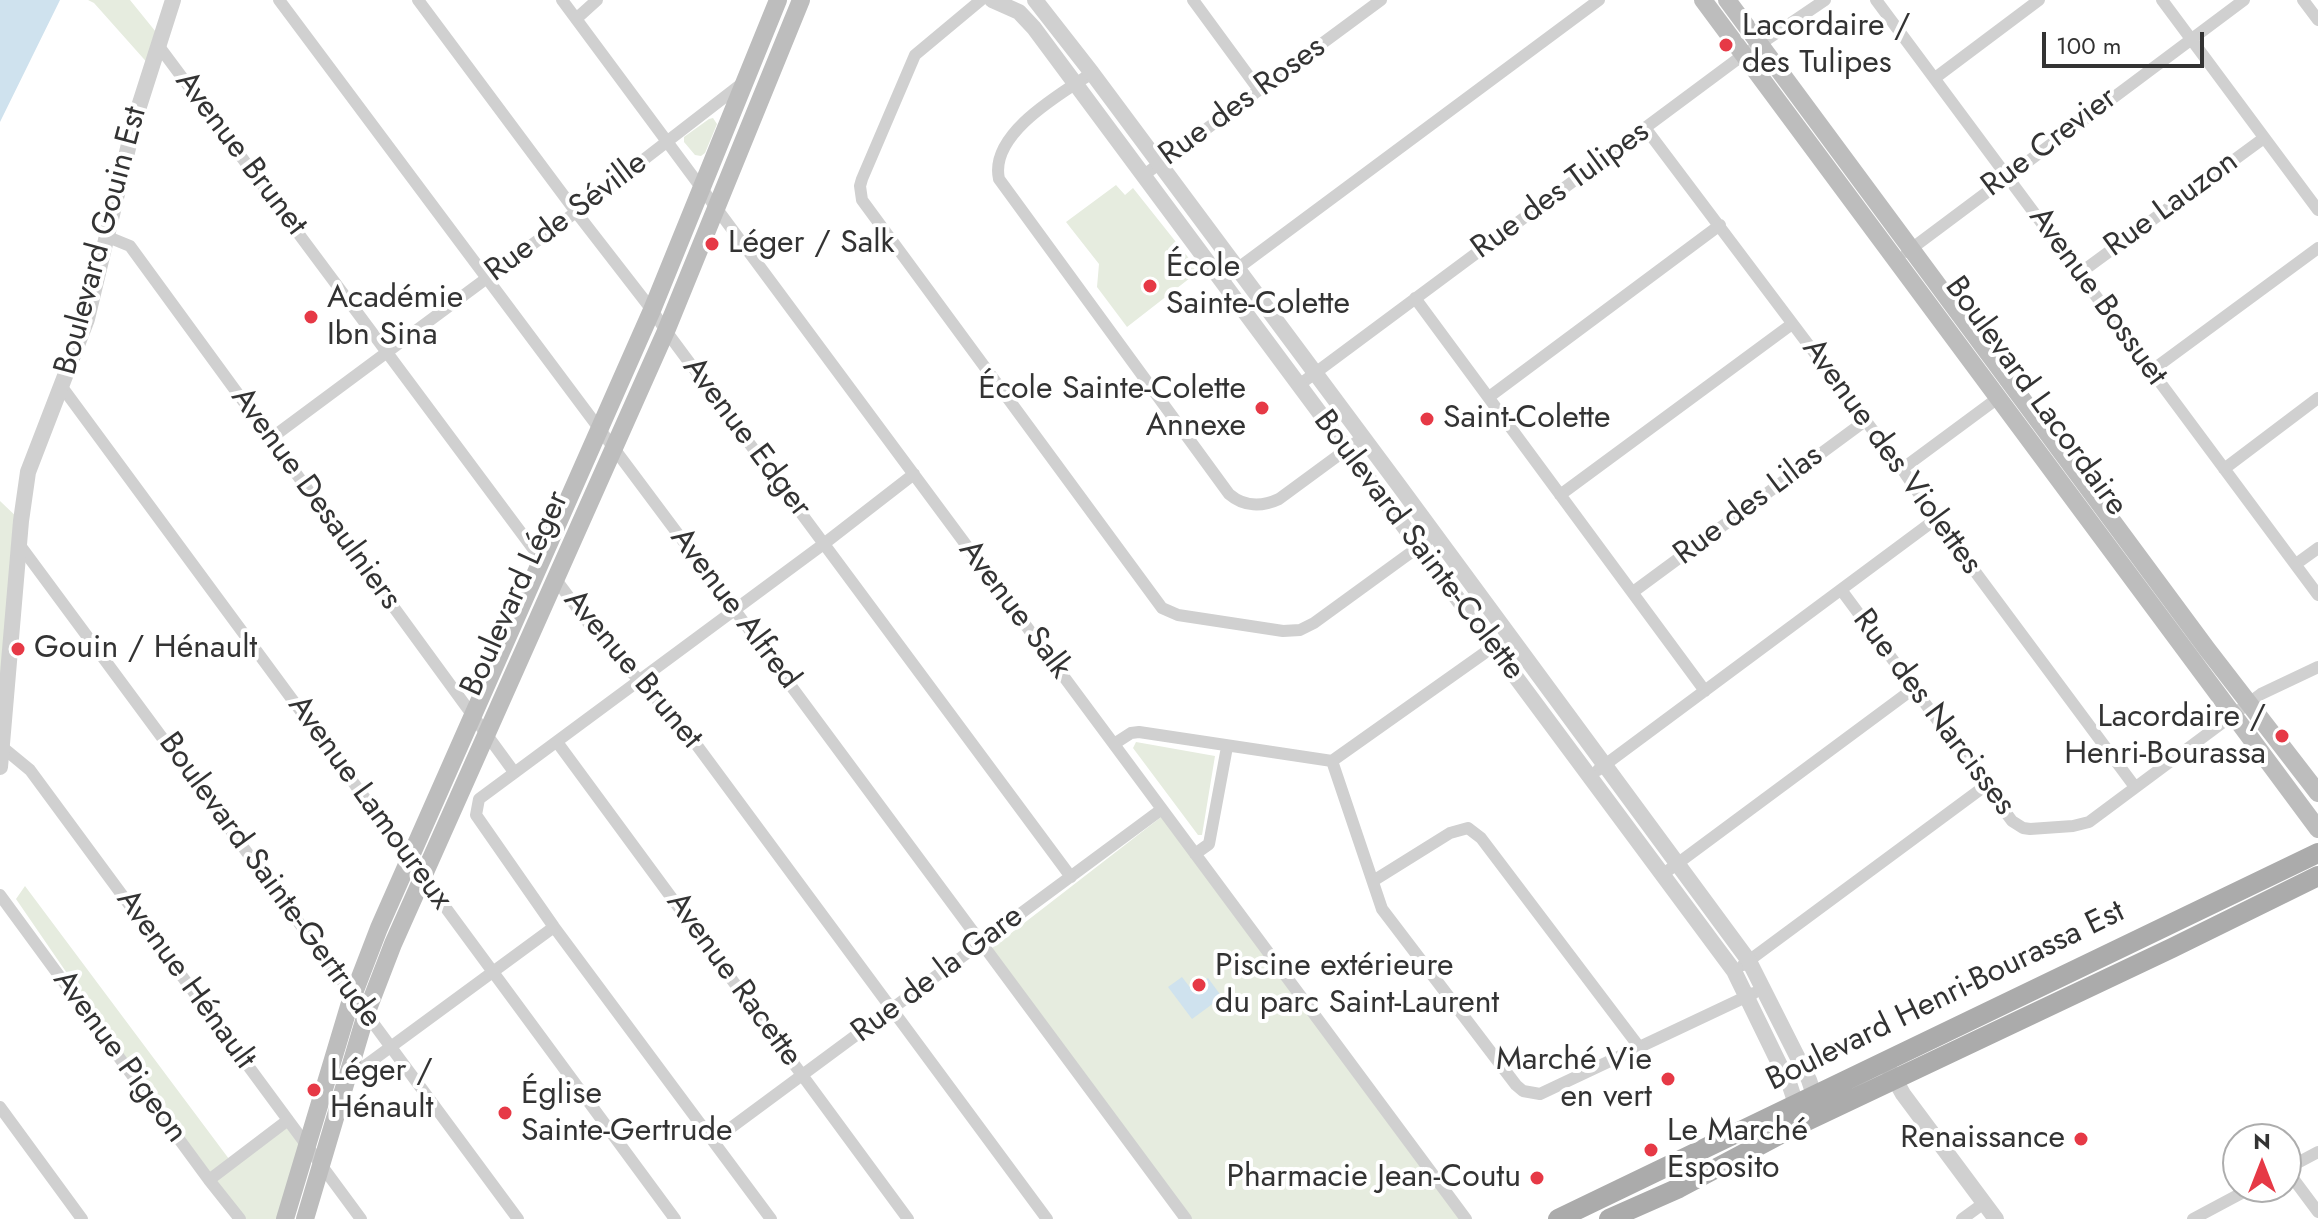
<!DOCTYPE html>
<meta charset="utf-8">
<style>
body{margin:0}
#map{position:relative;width:2318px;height:1219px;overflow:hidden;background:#fff;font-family:Jost,sans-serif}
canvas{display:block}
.north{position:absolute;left:2222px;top:1123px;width:80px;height:80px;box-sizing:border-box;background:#fff;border:2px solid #adadad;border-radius:50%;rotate:0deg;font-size:22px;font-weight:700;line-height:32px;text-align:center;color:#333}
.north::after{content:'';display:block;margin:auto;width:28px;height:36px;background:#e63946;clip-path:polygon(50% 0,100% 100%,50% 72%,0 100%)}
.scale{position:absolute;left:2042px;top:32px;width:162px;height:36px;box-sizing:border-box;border:4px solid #333;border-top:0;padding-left:10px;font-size:24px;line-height:28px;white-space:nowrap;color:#333;-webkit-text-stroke:6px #fff;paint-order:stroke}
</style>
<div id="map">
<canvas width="2318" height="1219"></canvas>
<div class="north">N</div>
<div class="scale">100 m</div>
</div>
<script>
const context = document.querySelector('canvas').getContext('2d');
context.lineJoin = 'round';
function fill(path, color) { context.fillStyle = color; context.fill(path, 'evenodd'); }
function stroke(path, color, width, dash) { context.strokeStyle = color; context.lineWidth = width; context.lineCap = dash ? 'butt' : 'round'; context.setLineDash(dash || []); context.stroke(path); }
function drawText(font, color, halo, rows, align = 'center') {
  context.font = font + ' Jost,sans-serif'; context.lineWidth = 8; context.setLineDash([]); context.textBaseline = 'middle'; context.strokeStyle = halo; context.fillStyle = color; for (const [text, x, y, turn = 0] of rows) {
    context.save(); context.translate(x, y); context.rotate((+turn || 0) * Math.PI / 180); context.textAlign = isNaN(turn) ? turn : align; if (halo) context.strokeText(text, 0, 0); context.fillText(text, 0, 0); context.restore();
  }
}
fill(new Path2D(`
 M 88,0 L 130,0 L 160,37 L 151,67 L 94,3 Z
 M 713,118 L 717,124 L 705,153 L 701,156 L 695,155 L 684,142 L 684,137 L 709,119 Z
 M 1116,185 L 1125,195 L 1133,188 L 1199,271 L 1127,327 L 1097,287 L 1099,264 L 1066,222 Z
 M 0,501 L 21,521 L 0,771 Z
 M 1136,742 L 1215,756 L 1202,835 L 1198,835 L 1133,748 Z
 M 1165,814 L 1461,1219 L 1188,1219 L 988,951 Z
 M 25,886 L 235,1167 L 288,1120 L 306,1147 L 285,1219 L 240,1219 L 209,1180 L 16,899 Z`), '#e6ecdf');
fill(new Path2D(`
 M 0,0 L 60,0 L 0,122 Z
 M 1182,977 L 1192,990 L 1208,978 L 1222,997 L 1192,1019 L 1168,987 Z`), '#cfe2ee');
stroke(new Path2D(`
 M 279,0 L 734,609 L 1186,1219
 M 418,0 L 576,212 L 652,310 L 666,331 L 1071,877
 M 562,0 L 1466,1219
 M 981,0 L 915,55 L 862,179 L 860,186 L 862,200 L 1162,608 L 1178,615 L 1283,631 L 1300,630 L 1314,623 L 1435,535
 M 1193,0 L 1259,90
 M 1876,0 L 2318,595
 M 2162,0 L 2318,210
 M 2303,0 L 2318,20
 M 576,19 L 597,0
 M 158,45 L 543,562
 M 1092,73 C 1060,94 989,134 999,179 L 1229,494 C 1244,507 1262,507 1279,499 L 1362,438
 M 1935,78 L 2039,0
 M 1646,129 L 1902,469 L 1936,519 L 2135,787
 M 1144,175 L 1381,0
 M 108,237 L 130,246 L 514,772
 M 1907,252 L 2244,0
 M 2080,273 L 2264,138
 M 1222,280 L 1599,0
 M 1415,298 L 1705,691
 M 2151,371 L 2318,248
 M 1299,385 L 1735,61 L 1825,0
 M 62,387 L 675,1219
 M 1489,397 L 1720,225
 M 270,439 L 576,212 L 744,82
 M 1902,469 L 1998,398
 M 2224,469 L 2318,398
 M 1560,495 L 1792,324
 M 19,544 L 518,1219
 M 2296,564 L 2318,548
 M 554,577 L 598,636 L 687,732 L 1047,1219
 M 1842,591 L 2012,821 L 2023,828 L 2030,829 L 2073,826 L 2089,822 L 2261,694 L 2318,667
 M 1633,592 L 1865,421
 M 557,742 L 908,1219
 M 1114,744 L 1131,733 L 1139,732 L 1332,761 L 1500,642
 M 2,747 L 30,770 L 361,1219
 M 1332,761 L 1382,909 L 1516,1085 L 1523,1091 L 1540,1094 L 1754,993
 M 1598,770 L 1936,519
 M 1195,854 L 1209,844 L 1227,747
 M 1662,875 L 1913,689
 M 1373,881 L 1450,833 L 1468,828 L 1481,838 L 1640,1048
 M 0,895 L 209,1180 L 240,1219
 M 1743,965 L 1985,786
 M 347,1079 L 554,927
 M 0,1107 L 82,1219
 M 713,1141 L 1162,809
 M 2286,1169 L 2318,1212
 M 2286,1169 L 2318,1152
 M 209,1180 L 288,1120
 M 771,1219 L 554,927 L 476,815 L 479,799 L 825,543 L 914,474
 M 1962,1219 L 1984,1203
 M 2193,1219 L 2253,1187`), '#d0d0d0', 12);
stroke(new Path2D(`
 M 992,0 L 1019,12 L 1034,28 L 1734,971 L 1790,1086 L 1799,1113
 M 1035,0 L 1092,73 L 1400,487 L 1749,961 L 1809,1080 L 1821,1116
 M 0,767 L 21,521 L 28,472 L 87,319 L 135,119 L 173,0
 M 1889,1069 L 1903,1094 L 1996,1219`), '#d0d0d0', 16);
stroke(new Path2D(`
 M 1703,0 L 2318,829
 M 1727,0 L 2207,649 L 2318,793
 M 285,1219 L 349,1006 L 379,928 L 652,310 L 778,0
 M 305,1219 L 366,1014 L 393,944 L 666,331 L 801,0`), '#bdbdbd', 18);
stroke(new Path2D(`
 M 1558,1219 C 1810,1095 2064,974 2318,853
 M 1609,1219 L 1679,1188 L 1794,1127 L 2172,948 L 2318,876`), '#ababab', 20);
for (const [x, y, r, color] of [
 [1726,45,8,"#e63946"],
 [712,244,8,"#e63946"],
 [1150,286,8,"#e63946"],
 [311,317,8,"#e63946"],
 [1262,408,8,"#e63946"],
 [1427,419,8,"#e63946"],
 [18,649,8,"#e63946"],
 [2282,736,8,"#e63946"],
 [1199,985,8,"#e63946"],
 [1668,1079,8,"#e63946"],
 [314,1090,8,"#e63946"],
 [505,1113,8,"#e63946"],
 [2081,1139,8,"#e63946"],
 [1651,1150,8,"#e63946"],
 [1537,1178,8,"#e63946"]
]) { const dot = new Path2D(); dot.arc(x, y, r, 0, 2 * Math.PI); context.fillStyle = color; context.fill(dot); stroke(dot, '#fff', 3); }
drawText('32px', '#333', '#fff', [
 ["Lacordaire /",1742,27],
 ["des Tulipes",1742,64],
 ["Léger / Salk",728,244],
 ["École",1166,268],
 ["Sainte-Colette",1166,305],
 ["Académie",327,299],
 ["Ibn Sina",327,336],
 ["École Sainte-Colette",1246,390,"right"],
 ["Annexe",1246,427,"right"],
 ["Saint-Colette",1443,419],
 ["Gouin / Hénault",34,649],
 ["Lacordaire /",2266,718,"right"],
 ["Henri-Bourassa",2266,755,"right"],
 ["Piscine extérieure",1215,967],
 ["du parc Saint-Laurent",1215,1004],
 ["Marché Vie",1652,1061,"right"],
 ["en vert",1652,1098,"right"],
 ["Léger /",330,1072],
 ["Hénault",330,1109],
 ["Église",521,1095],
 ["Sainte-Gertrude",521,1132],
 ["Le Marché",1667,1132],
 ["Esposito",1667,1169],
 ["Renaissance",2065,1139,"right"],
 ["Pharmacie Jean-Coutu",1521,1178,"right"]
], 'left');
drawText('32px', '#333', '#fff', [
 ["Rue des Roses",1243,102,-36],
 ["Rue Crevier",2050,143,-37],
 ["Avenue Brunet",240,154,53],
 ["Rue des Tulipes",1561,191,-36],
 ["Rue Lauzon",2172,205,-36],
 ["Rue de Séville",567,218,-37],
 ["Boulevard Gouin Est",102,241,-75],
 ["Avenue Bossuet",2097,297,54],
 ["Boulevard Lacordaire",2035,397,54],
 ["Avenue Edger",746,438,53],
 ["Avenue des Violettes",1891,457,54],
 ["Avenue Desaulniers",315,499,54],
 ["Rue des Lilas",1749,506,-37],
 ["Boulevard Sainte-Colette",1418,546,53],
 ["Boulevard Léger",516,594,-66],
 ["Avenue Alfred",734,609,53],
 ["Avenue Salk",1014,610,53],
 ["Avenue Brunet",632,670,50],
 ["Rue des Narcisses",1933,713,53],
 ["Avenue Lamoureux",369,803,54],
 ["Boulevard Sainte-Gertrude",269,881,54],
 ["Rue de la Gare",938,975,-37],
 ["Avenue Hénault",185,980,54],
 ["Avenue Racette",733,980,54],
 ["Boulevard Henri-Bourassa Est",1946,997,-26],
 ["Avenue Pigeon",119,1057,54]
]);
</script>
